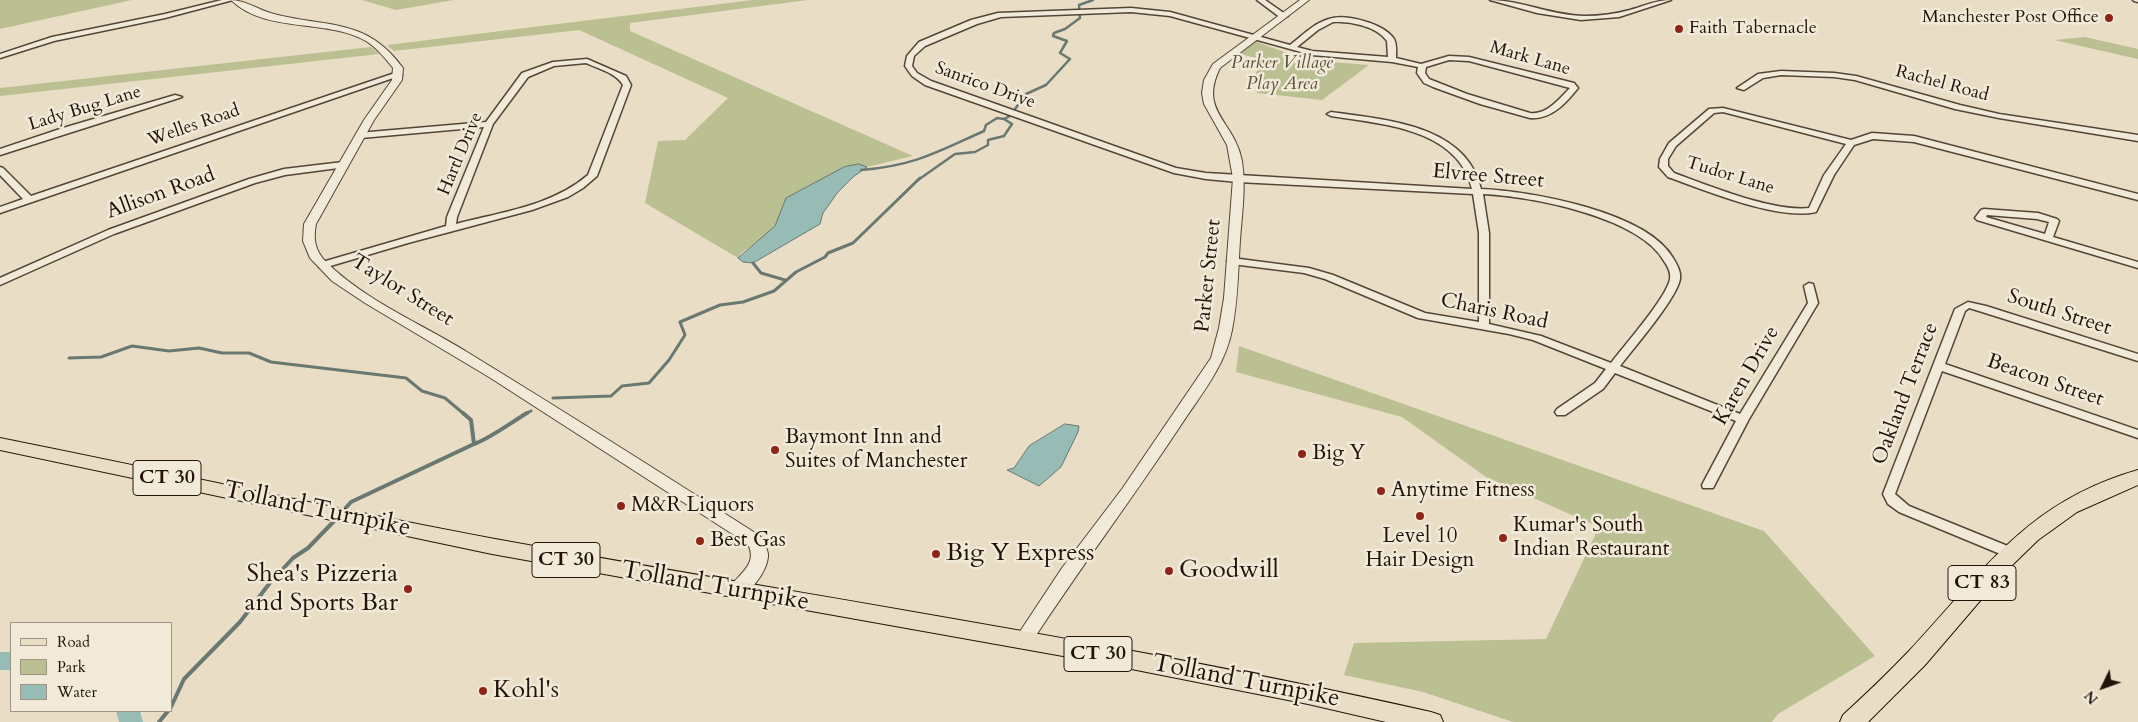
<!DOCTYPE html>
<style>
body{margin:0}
#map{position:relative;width:2138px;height:722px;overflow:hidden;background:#e9dec5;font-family:Cardo,serif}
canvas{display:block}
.legend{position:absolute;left:10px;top:622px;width:162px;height:90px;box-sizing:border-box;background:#f1ead9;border:1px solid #9f9486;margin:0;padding:6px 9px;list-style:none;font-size:15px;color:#241209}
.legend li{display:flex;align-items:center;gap:10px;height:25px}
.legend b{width:25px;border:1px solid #9f9486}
.north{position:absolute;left:2078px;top:662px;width:50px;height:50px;-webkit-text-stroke:4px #f1ead9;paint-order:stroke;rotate:228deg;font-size:14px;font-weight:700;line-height:20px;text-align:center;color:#241209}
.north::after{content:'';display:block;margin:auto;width:18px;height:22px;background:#241209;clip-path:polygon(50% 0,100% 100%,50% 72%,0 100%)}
</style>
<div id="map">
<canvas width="2138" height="722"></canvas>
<ul class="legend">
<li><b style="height:6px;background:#e9dec5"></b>Road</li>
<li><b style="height:14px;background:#bac092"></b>Park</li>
<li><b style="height:14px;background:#97bcb6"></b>Water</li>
</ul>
<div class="north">N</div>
</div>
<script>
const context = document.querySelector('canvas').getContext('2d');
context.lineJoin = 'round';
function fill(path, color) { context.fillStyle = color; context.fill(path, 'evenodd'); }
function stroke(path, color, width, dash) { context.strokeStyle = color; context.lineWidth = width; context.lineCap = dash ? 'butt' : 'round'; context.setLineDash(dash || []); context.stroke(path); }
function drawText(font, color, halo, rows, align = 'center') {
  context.font = font + ' Cardo,serif'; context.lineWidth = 5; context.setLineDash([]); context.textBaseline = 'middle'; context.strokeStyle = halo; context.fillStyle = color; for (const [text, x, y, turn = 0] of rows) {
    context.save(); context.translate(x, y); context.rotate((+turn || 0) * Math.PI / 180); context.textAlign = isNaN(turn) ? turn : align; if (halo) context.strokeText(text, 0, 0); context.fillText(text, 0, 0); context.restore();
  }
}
fill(new Path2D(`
 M 0,0 L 132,0 L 0,29 Z
 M 362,0 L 454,0 L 396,10 Z
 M 753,0 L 808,0 L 630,23 L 630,31 L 913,156 L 867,167 L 864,165 L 779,220 L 767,235 L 741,253 L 738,258 L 645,203 L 658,141 L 685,140 L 728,98 L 579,30 L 394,51 L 387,45 Z
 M 2085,37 L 2138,49 L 2138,59 L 2054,40 Z
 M 1254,41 L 1306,60 L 1369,65 L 1322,100 L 1257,93 L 1256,73 L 1263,60 L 1237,53 Z
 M 371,47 L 379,54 L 0,96 L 0,88 Z
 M 1239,346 L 1764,531 L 1875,656 L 1778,714 L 1772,722 L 1513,722 L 1423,692 L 1344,675 L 1354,643 L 1546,639 L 1599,527 L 1486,477 L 1402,417 L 1236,372 Z`), '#bac092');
const water = new Path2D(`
 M 859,164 L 867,167 L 853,177 L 838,192 L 823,213 L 820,224 L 753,263 L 743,262 L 738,258 L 775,226 L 786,198 L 844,167 Z
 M 1065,424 L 1079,426 L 1078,432 L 1061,467 L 1039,486 L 1007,470 L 1014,468 L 1029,446 Z`);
fill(water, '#97bcb6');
stroke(water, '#697871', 1);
stroke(new Path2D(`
 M 861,170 C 914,166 937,152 984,131 L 986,125 L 997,118 L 1004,119
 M 918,180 L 955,154 L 975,152 L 988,145 L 988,140 L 1004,136 L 1012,124 L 1004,119 L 1010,116 L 1026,94 L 1046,85 L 1070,59 L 1060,53 L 1067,41 L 1053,36 L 1054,33 L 1065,29 L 1080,18 L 1079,5 L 1093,0`), '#697871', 2.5);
stroke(new Path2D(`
 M 753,263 L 761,273 L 785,280
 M 69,358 L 101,357 L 132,346 L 169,351 L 199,348 L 222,353 L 249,353 L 271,362 L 406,378 L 422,391 L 445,398 L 464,414
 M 553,398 L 611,396 L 622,386 L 649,383 L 669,360 L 685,335 L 680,322 L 720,305 L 743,302 L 774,291 L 796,272 L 825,257 L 828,253 L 853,243 L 920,178
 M 525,414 L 531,411`), '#697871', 3);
stroke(new Path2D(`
 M 474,444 C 489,439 512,422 527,413
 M 343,511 L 351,502 L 474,444 L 471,420 L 463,413
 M 171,707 L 184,679 L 240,622 L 269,584 L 293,558 L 308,548 L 337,518
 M 159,722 L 168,711`), '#697871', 4);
fill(new Path2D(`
 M 0,652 L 11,652 L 11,670 L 0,670 Z
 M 116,711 L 140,711 L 143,722 L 119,722 Z`), '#97bcb6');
const minor = new Path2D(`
 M 222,0 L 233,0 L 165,18 L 54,41 L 0,58 L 0,54 L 52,37 L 165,14 Z
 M 1257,0 L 1265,0 L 1288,16 L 1281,18 Z
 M 1490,0 C 1521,0 1552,16 1585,16 C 1600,16 1615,14 1630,10 C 1644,6 1657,0 1671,0 L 1619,17 L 1581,20 L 1537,13 Z
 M 2133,0 L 2138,0 L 2138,2 L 2134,1 Z
 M 1131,8 L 1170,12 L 1290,45 C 1302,36 1314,23 1329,19 C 1345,13 1385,24 1394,39 C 1397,45 1396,52 1396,58 L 1421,64 L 1449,56 L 1469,57 L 1574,83 L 1578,88 C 1566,103 1551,120 1530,118 L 1480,104 L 1433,87 L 1424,83 L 1417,73 L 1418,67 L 1392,62 L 1312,55 L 1170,16 L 1131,12 L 1001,17 L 977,24 L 925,46 L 914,56 L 912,66 L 917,73 L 931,81 L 1176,168 L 1206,173 L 1472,189 C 1458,128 1381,124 1331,116 L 1327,114 L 1331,112 C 1385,120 1466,124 1481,189 C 1531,191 1647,212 1673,258 C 1677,265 1681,271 1680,279 C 1677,298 1633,349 1620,366 L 1740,414 L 1808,303 L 1804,286 L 1809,283 L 1813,284 L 1818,303 L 1749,419 L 1713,488 L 1703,488 L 1702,485 L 1736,421 L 1615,373 L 1603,389 L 1565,415 L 1557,415 L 1555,412 L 1557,409 L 1595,383 L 1606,369 L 1533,340 L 1509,334 L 1418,318 L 1325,279 L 1304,273 L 1232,264 L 1227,261 L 1232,258 L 1309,268 L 1333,275 L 1425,313 L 1479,322 L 1479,233 L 1473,194 L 1238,182 L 1206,179 L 1174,173 L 925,85 L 912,76 L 905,66 L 907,56 L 919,42 L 971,20 L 998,13 ZM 1333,22 C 1350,21 1377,26 1387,41 L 1388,57 L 1312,51 L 1297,47 L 1318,30 ZM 1449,60 L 1469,61 L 1570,88 C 1559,99 1547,115 1530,113 L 1467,94 L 1429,79 L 1425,73 L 1426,67 ZM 1483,194 C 1530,196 1640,217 1664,261 C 1668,267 1671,272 1670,279 C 1667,297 1624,346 1611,363 L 1541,336 L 1489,324 L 1489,233 Z
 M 587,59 L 626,76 L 631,85 L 597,176 L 583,188 L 568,197 L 532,210 L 408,243 L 327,267 L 319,267 L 318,265 L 319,263 L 446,226 L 447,217 L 484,127 L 361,138 L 357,135 L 358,133 L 486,122 L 522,73 L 553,62 ZM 586,63 C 599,69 616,73 623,85 L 588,175 C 552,206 501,212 456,224 L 457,217 L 493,124 L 528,77 L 554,66 Z
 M 1781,71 L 1834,73 L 1856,76 L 1960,105 L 1999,114 L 2138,135 L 2138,141 L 1999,118 L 1955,109 L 1855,80 L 1834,77 L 1781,75 L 1763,78 L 1744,90 L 1737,88 L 1758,74 Z
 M 395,73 L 402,75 L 0,213 L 0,207 L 23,199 L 0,175 L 0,167 L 3,168 L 31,196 Z
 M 175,95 L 182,97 L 0,155 L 0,149 L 63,128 Z
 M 1723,108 L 1851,140 L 1872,133 L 1914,136 L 2138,194 L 2138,200 L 1914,142 L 1873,139 L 1854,145 L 1834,175 L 1816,212 C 1779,221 1704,190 1668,177 L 1659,167 L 1660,159 L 1669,143 L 1709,109 ZM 1723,112 L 1846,144 L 1824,175 L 1809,208 C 1773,212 1710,186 1674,173 L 1668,166 L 1668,159 L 1676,146 L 1714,113 Z
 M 343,162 L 346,163 L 346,167 L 285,175 L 255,183 L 114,234 L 0,285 L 0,278 L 108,230 L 249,179 L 284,169 Z
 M 1984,209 L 2038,213 L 2057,219 L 2059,221 L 2053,237 L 2138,262 L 2138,268 L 1977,220 L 1975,218 L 1981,210 ZM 1987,215 L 2037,219 L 2049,222 L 2045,234 L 1986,217 Z
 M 1968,302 L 1986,306 L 2138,354 L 2138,361 L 1979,311 L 1969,308 L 1965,311 L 1945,364 L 2138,430 L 2138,438 L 1942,371 L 1895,494 L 1909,506 L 2015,549 L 2017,553 L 2015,557 L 2010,558 L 1899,512 L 1888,504 L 1883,494 L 1955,309 Z`);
const tertiary = new Path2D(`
 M 231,0 C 246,0 258,10 274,14 C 327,28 366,17 403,68 L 402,80 L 374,120 L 316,224 C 313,239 315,251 326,262 C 366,301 420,323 467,352 C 565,412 663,474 760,536 C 763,541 767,547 768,554 C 769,570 747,601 730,596 L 727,591 C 736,575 759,566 748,544 L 489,377 L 365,303 L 332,281 L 310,258 L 303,241 L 304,224 L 364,120 L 392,80 L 393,68 C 385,58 377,48 366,41 C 325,18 266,34 231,0 Z
 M 1300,0 L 1309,0 L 1220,68 C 1198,112 1235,121 1242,161 C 1246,187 1242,213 1240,240 C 1238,270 1238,300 1232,330 C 1225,367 1199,397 1179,428 C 1130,502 1077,572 1029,646 L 1023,648 L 1017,646 L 1014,641 L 1017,636 L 1062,568 L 1122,489 L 1211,358 L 1219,328 L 1224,298 L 1233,178 L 1227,145 L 1204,104 L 1202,93 L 1204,80 L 1213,64 Z`);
const primary = new Path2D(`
 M 0,438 C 165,471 329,508 495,539 C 807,596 1121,642 1431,712 L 1440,715 L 1443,722 L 1386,722 L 1308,704 L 1091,661 L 492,554 L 0,450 Z
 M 2138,470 L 2138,485 L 2077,512 L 2038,540 L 2003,574 L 1925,665 L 1868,722 L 1840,722 L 1843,715 C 1866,694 1888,673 1909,651 C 1983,572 2026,502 2138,470 Z`);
stroke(minor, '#554538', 3);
stroke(tertiary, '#554538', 2);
stroke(primary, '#241209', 2);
fill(minor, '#f1ead9');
fill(tertiary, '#f1ead9');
fill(primary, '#e9dec5');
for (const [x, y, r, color] of [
 [2109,18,5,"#8f2418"],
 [1679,29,5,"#8f2418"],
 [775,450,5,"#8f2418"],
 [1302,454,5,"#8f2418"],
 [1381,491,5,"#8f2418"],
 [621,506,5,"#8f2418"],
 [1420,516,5,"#8f2418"],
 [1503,538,5,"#8f2418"],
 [700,541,5,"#8f2418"],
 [936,554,5,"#8f2418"],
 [1169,571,5,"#8f2418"],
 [408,589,5,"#8f2418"],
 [483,691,5,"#8f2418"]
]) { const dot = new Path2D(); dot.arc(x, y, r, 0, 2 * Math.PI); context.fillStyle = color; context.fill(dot); stroke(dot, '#f1ead9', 2); }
drawText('18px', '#241209', '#f1ead9', [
 ["Manchester Post Office",2099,18],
 ["Faith Tabernacle",1689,29,"left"]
], 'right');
drawText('18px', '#241209', '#f1ead9', [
 ["Mark Lane",1530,59,16],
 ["Rachel Road",1942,84,15],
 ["Sanrico Drive",985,86,20],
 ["Lady Bug Lane",85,109,-17],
 ["Welles Road",194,126,-19],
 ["Hartl Drive",461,154,-67],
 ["Tudor Lane",1730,176,17]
]);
drawText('italic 18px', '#584f39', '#f1ead9', [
 ["Parker Village",1282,64],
 ["Play Area",1282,85]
]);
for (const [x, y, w] of [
 [167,478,68],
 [566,560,68],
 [1982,583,68],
 [1098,654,68]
]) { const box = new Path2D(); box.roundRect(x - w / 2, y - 17.5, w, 35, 4); context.fillStyle = '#f1ead9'; context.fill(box); stroke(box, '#241209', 1); }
drawText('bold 20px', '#241209', null, [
 ["CT 30",167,478],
 ["CT 30",566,560],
 ["CT 83",1982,583],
 ["CT 30",1098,654]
]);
drawText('21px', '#241209', '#f1ead9', [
 ["Elvree Street",1488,177,5],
 ["Allison Road",161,194,-20],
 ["Parker Street",1209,276,-84],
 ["Taylor Street",402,291,32],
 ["Charis Road",1494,312,12],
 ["South Street",2059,313,18],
 ["Karen Drive",1747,376,-60],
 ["Beacon Street",2045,381,19],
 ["Oakland Terrace",1906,394,-69]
]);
drawText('21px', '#241209', '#f1ead9', [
 ["Baymont Inn and",785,438],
 ["Suites of Manchester",785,462],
 ["Big Y",1312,454],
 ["Anytime Fitness",1391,491],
 ["M&R Liquors",631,506],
 ["Kumar's South",1513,526],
 ["Indian Restaurant",1513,550],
 ["Level 10",1420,537,"center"],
 ["Hair Design",1420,561,"center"],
 ["Best Gas",710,541]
], 'left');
drawText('25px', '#241209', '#f1ead9', [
 ["Tolland Turnpike",317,510,12],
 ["Tolland Turnpike",715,587,10],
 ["Tolland Turnpike",1246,682,11]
]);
drawText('25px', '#241209', '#f1ead9', [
 ["Big Y Express",946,554],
 ["Goodwill",1179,571],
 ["Shea's Pizzeria",398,575,"right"],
 ["and Sports Bar",398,604,"right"],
 ["Kohl's",493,691]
], 'left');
</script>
